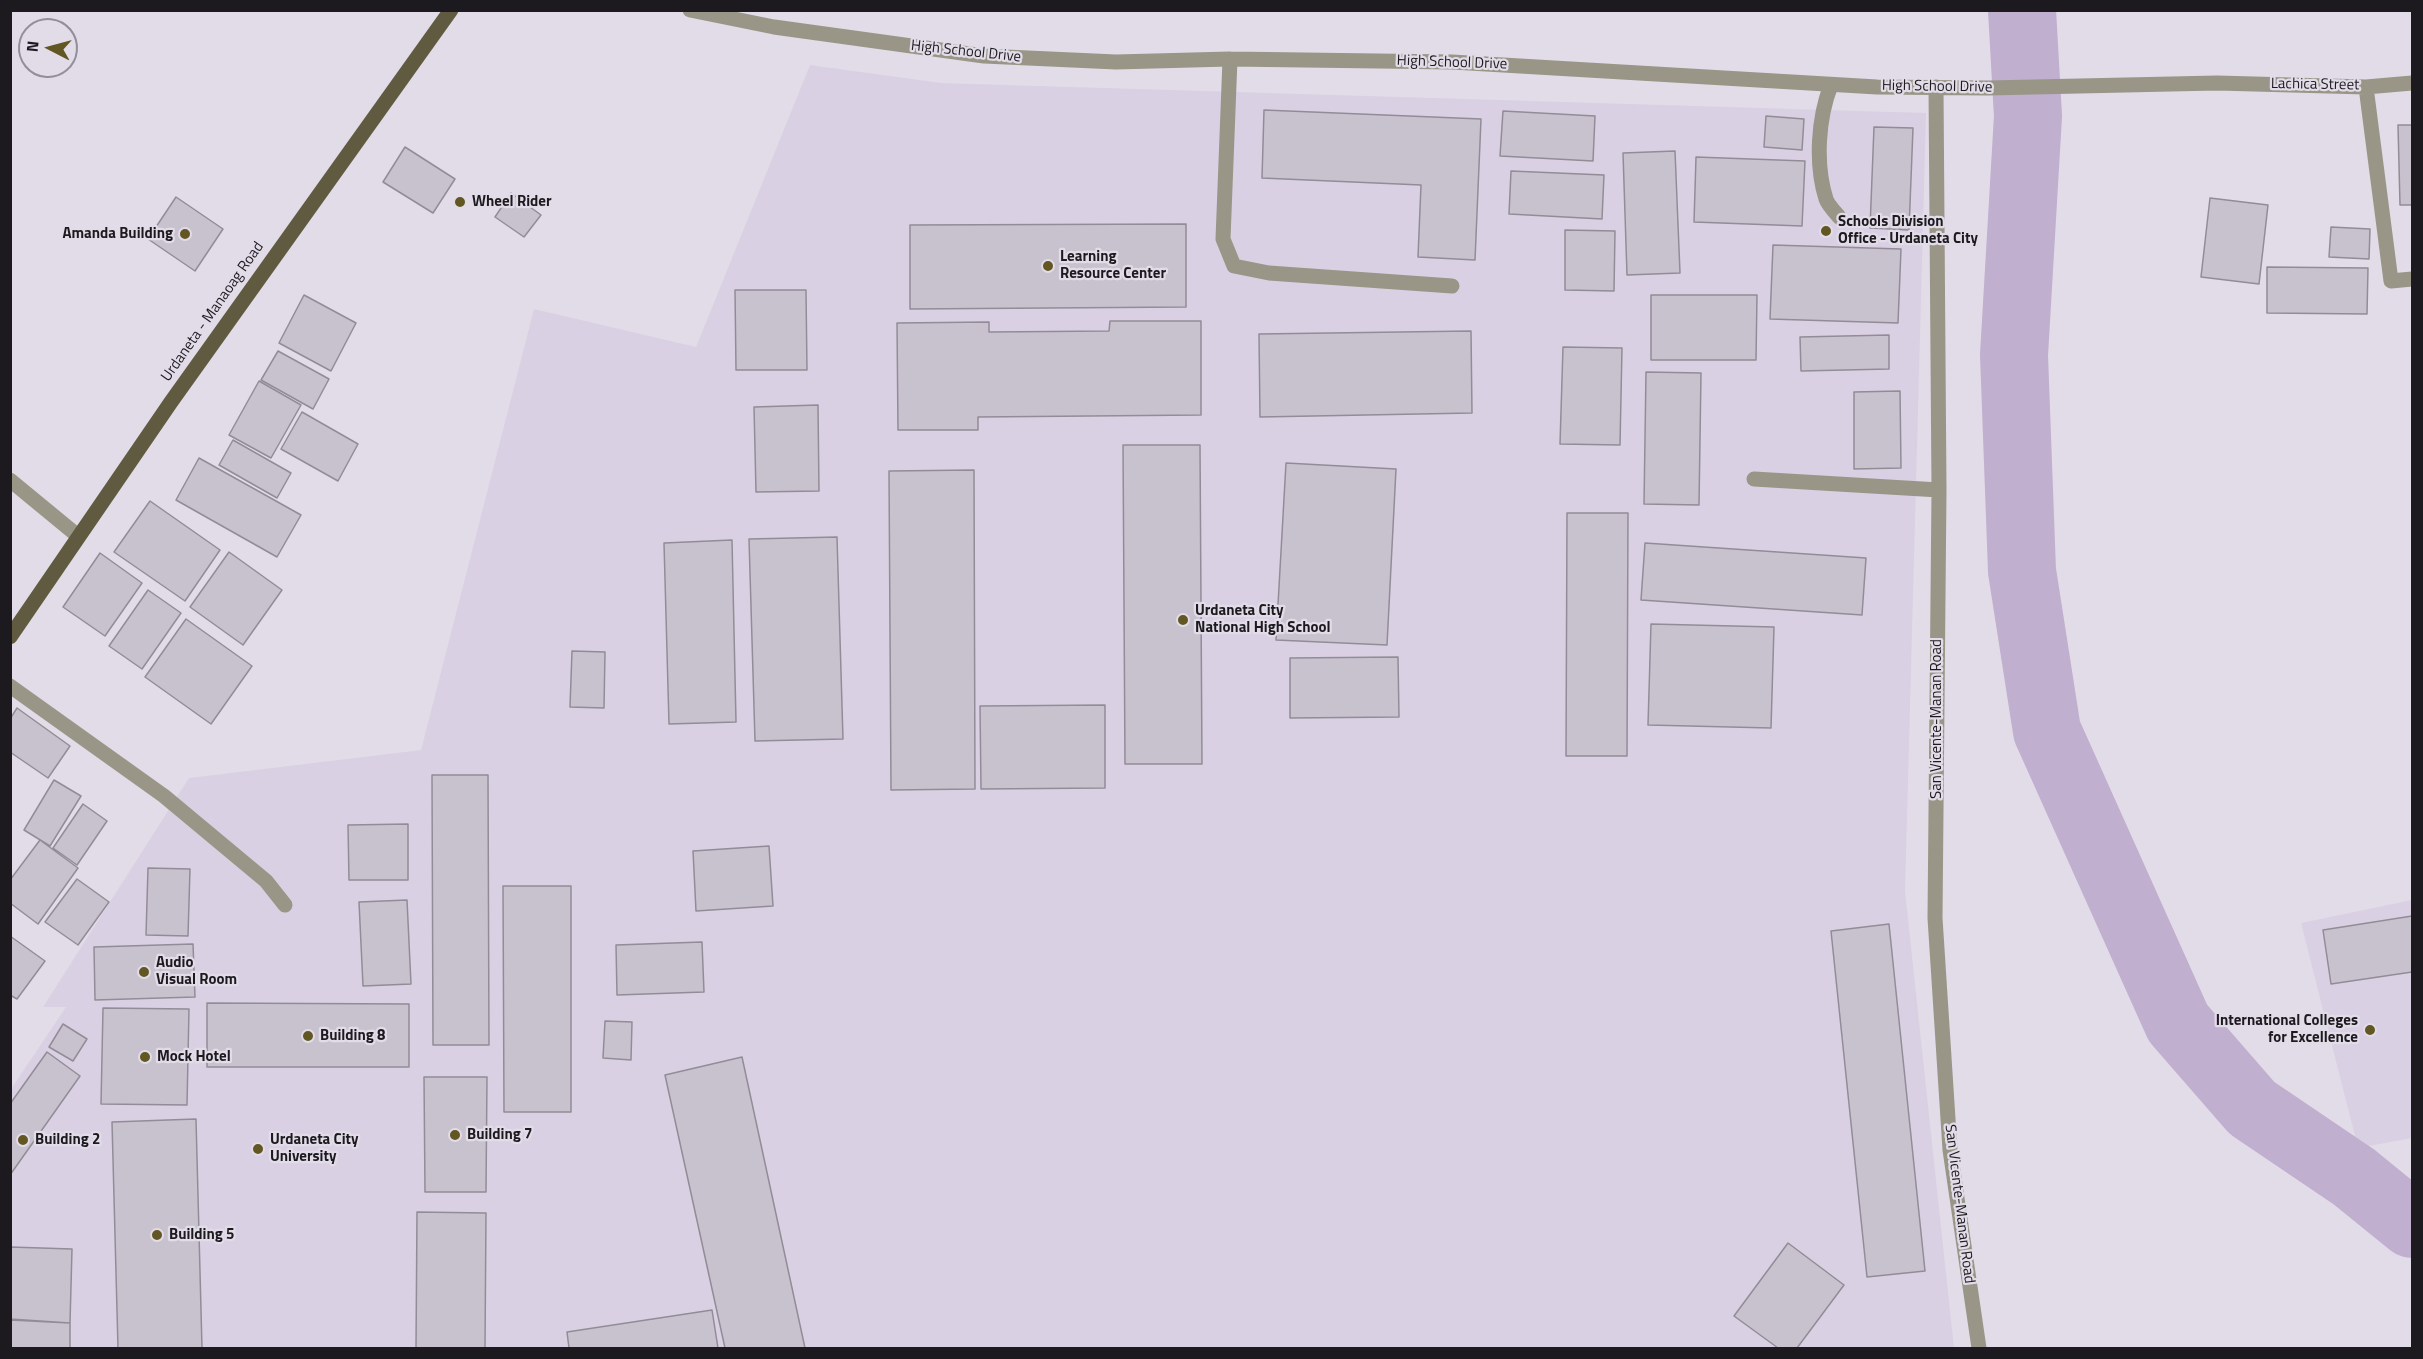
<!DOCTYPE html>
<style>
body{margin:0}
#map{position:relative;width:2423px;height:1359px;overflow:hidden;background:#e2dce8;font-family:"Titillium Web",sans-serif}
canvas{display:block}
.frame{position:absolute;inset:0;border:12px solid #1d1a1f;pointer-events:none}
.north{position:absolute;left:18px;top:18px;width:60px;height:60px;box-sizing:border-box;background:#e2dce8;border:2px solid #938e98;border-radius:50%;rotate:276deg;font-size:16px;font-weight:700;line-height:24px;text-align:center;color:#1d1a1f}
.north::after{content:'';display:block;margin:auto;width:21px;height:27px;background:#625723;clip-path:polygon(50% 0,100% 100%,50% 72%,0 100%)}
</style>
<div id="map">
<canvas width="2423" height="1359"></canvas>
<div class="frame"></div>
<div class="north">N</div>
</div>
<script>
const context = document.querySelector('canvas').getContext('2d');
context.lineJoin = 'round';
function fill(path, color) { context.fillStyle = color; context.fill(path, 'evenodd'); }
function stroke(path, color, width, dash) { context.strokeStyle = color; context.lineWidth = width; context.lineCap = dash ? 'butt' : 'round'; context.setLineDash(dash || []); context.stroke(path); }
function drawText(font, color, halo, rows, align = 'center') {
  context.font = font + ' "Titillium Web",sans-serif'; context.lineWidth = 4.5; context.setLineDash([]); context.textBaseline = 'middle'; context.strokeStyle = halo; context.fillStyle = color; for (const [text, x, y, turn = 0] of rows) {
    context.save(); context.translate(x, y); context.rotate((+turn || 0) * Math.PI / 180); context.textAlign = isNaN(turn) ? turn : align; if (halo) context.strokeText(text, 0, 0); context.fillText(text, 0, 0); context.restore();
  }
}
fill(new Path2D(`
 M 810,65 L 941,83 L 1926,113 L 1905,891 L 1954,1348 L 11,1348 L 11,1089 L 66,1007 L 43,1007 L 189,778 L 421,750 L 534,309 L 696,347 Z
 M 2412,900 L 2412,1138 L 2358,1148 L 2301,923 Z`), '#dad0e3');
stroke(new Path2D(`
 M 2022,10 L 2028,116 L 2014,355 L 2022,571 L 2047,731 L 2178,1023 L 2252,1108 L 2354,1177 L 2412,1224`), '#c0afce', 68);
const building = new Path2D(`
 M 1264,110 L 1481,119 L 1475,260 L 1418,257 L 1421,185 L 1262,178 Z
 M 1503,111 L 1595,116 L 1593,161 L 1500,156 Z
 M 1766,116 L 1804,119 L 1802,150 L 1764,147 Z
 M 2398,125 L 2412,125 L 2412,205 L 2400,205 Z
 M 1874,127 L 1913,128 L 1909,230 L 1870,228 Z
 M 405,147 L 455,179 L 433,213 L 383,182 Z
 M 1675,151 L 1680,273 L 1627,275 L 1623,153 Z
 M 1696,157 L 1805,161 L 1802,226 L 1694,222 Z
 M 1511,171 L 1604,175 L 1602,219 L 1509,214 Z
 M 511,193 L 541,215 L 524,237 L 495,217 Z
 M 176,197 L 223,229 L 195,271 L 148,239 Z
 M 2210,198 L 2268,205 L 2259,284 L 2201,277 Z
 M 1186,224 L 1186,307 L 910,309 L 910,225 Z
 M 2331,227 L 2370,229 L 2369,259 L 2329,257 Z
 M 1565,230 L 1615,231 L 1614,291 L 1565,290 Z
 M 1773,245 L 1901,249 L 1898,323 L 1770,319 Z
 M 2267,267 L 2368,268 L 2367,314 L 2267,313 Z
 M 735,290 L 806,290 L 807,370 L 736,370 Z
 M 304,295 L 356,323 L 331,371 L 279,343 Z
 M 1651,295 L 1757,295 L 1756,360 L 1651,360 Z
 M 1110,321 L 1201,321 L 1201,415 L 978,417 L 978,430 L 898,430 L 897,323 L 989,322 L 989,332 L 1109,331 Z
 M 1471,331 L 1472,413 L 1260,417 L 1259,334 Z
 M 1889,335 L 1889,369 L 1801,371 L 1800,337 Z
 M 1563,347 L 1622,348 L 1620,445 L 1560,444 Z
 M 278,351 L 329,379 L 313,409 L 261,380 Z
 M 1646,372 L 1701,373 L 1699,505 L 1644,504 Z
 M 259,381 L 301,405 L 271,458 L 229,435 Z
 M 1900,391 L 1901,468 L 1854,469 L 1854,392 Z
 M 818,405 L 819,491 L 756,492 L 754,407 Z
 M 302,412 L 358,444 L 338,481 L 281,449 Z
 M 233,440 L 291,473 L 277,498 L 219,465 Z
 M 1123,445 L 1200,445 L 1202,764 L 1125,764 Z
 M 199,458 L 301,515 L 277,557 L 176,500 Z
 M 1286,463 L 1396,469 L 1387,645 L 1276,640 Z
 M 974,470 L 975,789 L 891,790 L 889,471 Z
 M 150,501 L 220,550 L 185,601 L 114,552 Z
 M 1567,513 L 1628,513 L 1627,756 L 1566,756 Z
 M 837,537 L 843,739 L 755,741 L 749,539 Z
 M 732,540 L 736,722 L 669,724 L 664,543 Z
 M 1645,543 L 1866,558 L 1862,615 L 1641,600 Z
 M 229,552 L 282,590 L 243,645 L 190,607 Z
 M 100,553 L 142,583 L 105,636 L 63,607 Z
 M 148,590 L 181,613 L 142,669 L 109,646 Z
 M 186,619 L 252,666 L 211,724 L 145,677 Z
 M 1651,624 L 1774,627 L 1771,728 L 1648,725 Z
 M 572,651 L 605,652 L 604,708 L 570,707 Z
 M 1398,657 L 1399,717 L 1290,718 L 1290,658 Z
 M 1105,705 L 1105,788 L 981,789 L 980,706 Z
 M 17,708 L 70,746 L 48,778 L 10,752 L 10,719 Z
 M 432,775 L 488,775 L 489,1045 L 433,1045 Z
 M 54,780 L 81,796 L 50,846 L 24,830 Z
 M 83,804 L 107,821 L 77,865 L 53,848 Z
 M 408,824 L 408,880 L 349,880 L 348,825 Z
 M 40,840 L 78,868 L 38,924 L 10,903 L 10,880 Z
 M 769,846 L 773,906 L 696,911 L 693,851 Z
 M 148,868 L 190,869 L 188,936 L 146,935 Z
 M 77,879 L 109,902 L 78,945 L 45,922 Z
 M 503,886 L 571,886 L 571,1112 L 504,1112 Z
 M 407,900 L 411,984 L 363,986 L 359,902 Z
 M 2412,916 L 2412,972 L 2331,984 L 2323,930 Z
 M 1889,924 L 1925,1271 L 1867,1277 L 1831,931 Z
 M 10,936 L 45,961 L 17,999 L 10,995 Z
 M 702,942 L 704,992 L 617,995 L 616,945 Z
 M 193,944 L 195,997 L 95,1000 L 94,947 Z
 M 207,1003 L 409,1004 L 409,1067 L 207,1067 Z
 M 103,1008 L 189,1009 L 187,1105 L 101,1104 Z
 M 605,1021 L 632,1022 L 631,1060 L 603,1058 Z
 M 63,1024 L 87,1039 L 73,1061 L 49,1047 Z
 M 47,1052 L 80,1076 L 10,1175 L 10,1104 Z
 M 742,1057 L 805,1348 L 725,1348 L 665,1075 Z
 M 424,1077 L 487,1077 L 486,1192 L 425,1192 Z
 M 196,1119 L 202,1348 L 118,1348 L 112,1122 Z
 M 417,1212 L 486,1213 L 485,1348 L 416,1348 Z
 M 1788,1243 L 1844,1285 L 1797,1348 L 1778,1348 L 1734,1316 Z
 M 10,1247 L 72,1249 L 70,1323 L 10,1319 Z
 M 712,1310 L 718,1348 L 569,1348 L 567,1332 Z
 M 10,1320 L 70,1323 L 70,1348 L 10,1348 Z`);
fill(building, '#c8c2ce');
stroke(building, '#928c97', 1.5);
stroke(new Path2D(`
 M 690,10 L 774,27 L 984,56 L 1116,62 L 1230,59 L 1452,62 L 1877,87 L 1988,88 L 2217,83 L 2366,87 L 2412,83
 M 1230,59 L 1223,239 L 1234,266 L 1269,273 L 1452,286
 M 1831,85 C 1818,118 1815,164 1826,199 C 1828,205 1835,212 1840,218
 M 1936,87 L 1939,490 L 1935,918 L 1950,1150 L 1979,1348
 M 2366,87 L 2391,281 L 2412,279
 M 1754,479 L 1939,490
 M 10,480 L 78,536
 M 10,686 L 164,796 L 266,881 L 285,905`), '#999688', 15);
stroke(new Path2D(`
 M 10,637 L 171,402 L 451,10`), '#605a41', 15);
for (const [x, y, r, color] of [
 [460,202,6,"#625723"],
 [1826,231,6,"#625723"],
 [185,234,6,"#625723"],
 [1048,266,6,"#625723"],
 [1183,620,6,"#625723"],
 [144,972,6,"#625723"],
 [2370,1030,6,"#625723"],
 [308,1036,6,"#625723"],
 [145,1057,6,"#625723"],
 [455,1135,6,"#625723"],
 [23,1140,6,"#625723"],
 [258,1149,6,"#625723"],
 [157,1235,6,"#625723"]
]) { const dot = new Path2D(); dot.arc(x, y, r, 0, 2 * Math.PI); context.fillStyle = color; context.fill(dot); stroke(dot, '#e2dce8', 2); }
drawText('15px', '#1d1a1f', '#e2dce8', [
 ["High School Drive",966,52,6],
 ["High School Drive",1452,63,2],
 ["Lachica Street",2315,85,1],
 ["High School Drive",1937,87,1],
 ["Urdaneta - Manaoag Road",213,312,-55],
 ["San Vicente-Manan Road",1937,719,-90],
 ["San Vicente-Manan Road",1959,1204,83]
]);
drawText('bold 15px', '#1d1a1f', '#e2dce8', [
 ["Wheel Rider",472,202],
 ["Schools Division",1838,222],
 ["Office - Urdaneta City",1838,239],
 ["Amanda Building",173,234,"right"],
 ["Learning",1060,257],
 ["Resource Center",1060,274],
 ["Urdaneta City",1195,611],
 ["National High School",1195,628],
 ["Audio",156,963],
 ["Visual Room",156,980],
 ["International Colleges",2358,1021,"right"],
 ["for Excellence",2358,1038,"right"],
 ["Building 8",320,1036],
 ["Mock Hotel",157,1057],
 ["Building 7",467,1135],
 ["Building 2",35,1140],
 ["Urdaneta City",270,1140],
 ["University",270,1157],
 ["Building 5",169,1235]
], 'left');
</script>
